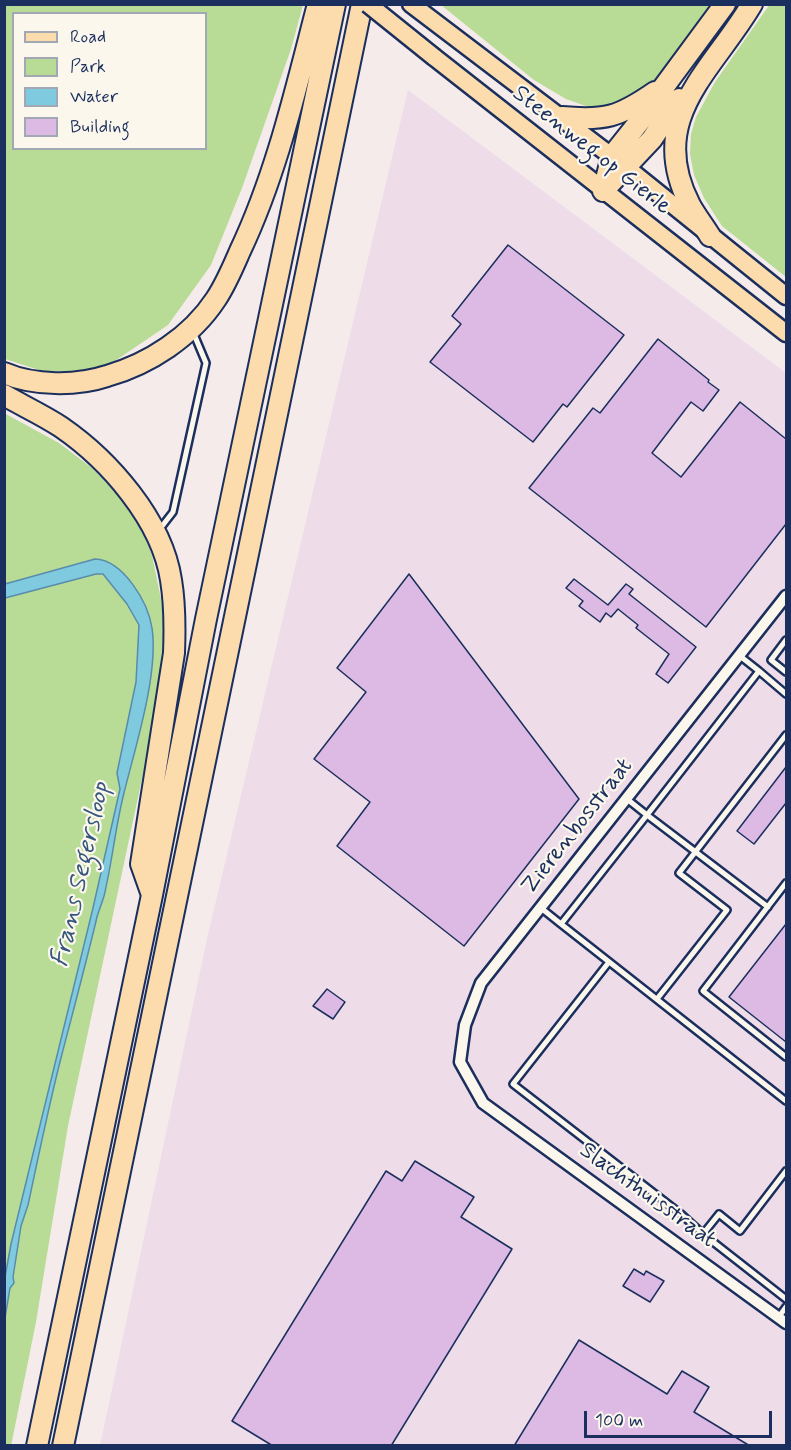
<!DOCTYPE html>
<style>
body{margin:0}
#map{position:relative;width:791px;height:1450px;overflow:hidden;background:#f5ebea;font-family:Mynerve,sans-serif}
canvas{display:block}
.frame{position:absolute;inset:0;border:6px solid #1b2f5e;pointer-events:none}
.legend{position:absolute;left:12px;top:12px;width:195px;height:138px;box-sizing:border-box;background:#fbf7ec;border:2px solid #a1a7b3;margin:0;padding:8px 10px;list-style:none;font-size:18px;color:#1b2f5e}
.legend li{display:flex;align-items:center;gap:12px;height:30px}
.legend b{width:30px;border:2px solid #a1a7b3}
.scale{position:absolute;left:584px;top:1411px;width:188px;height:27px;box-sizing:border-box;border:3px solid #1b2f5e;border-top:0;padding-left:8px;font-size:18px;line-height:21px;white-space:nowrap;color:#1b2f5e;-webkit-text-stroke:4px #fbf7ec;paint-order:stroke}
</style>
<div id="map">
<canvas width="791" height="1450"></canvas>
<div class="frame"></div>
<ul class="legend">
<li><b style="height:8px;background:#fcdcac"></b>Road</li>
<li><b style="height:16px;background:#b8db96"></b>Park</li>
<li><b style="height:16px;background:#80cae0"></b>Water</li>
<li><b style="height:16px;background:#ddbae4"></b>Building</li>
</ul>
<div class="scale">100 m</div>
</div>
<script>
const context = document.querySelector('canvas').getContext('2d');
context.lineJoin = 'round';
function fill(path, color) { context.fillStyle = color; context.fill(path, 'evenodd'); }
function stroke(path, color, width, dash) { context.strokeStyle = color; context.lineWidth = width; context.lineCap = dash ? 'butt' : 'round'; context.setLineDash(dash || []); context.stroke(path); }
function drawText(font, color, halo, rows, align = 'center') {
  context.font = font + ' Mynerve,sans-serif'; context.lineWidth = 4.5; context.setLineDash([]); context.textBaseline = 'middle'; context.strokeStyle = halo; context.fillStyle = color; for (const [text, x, y, turn = 0] of rows) {
    context.save(); context.translate(x, y); context.rotate((+turn || 0) * Math.PI / 180); context.textAlign = isNaN(turn) ? turn : align; if (halo) context.strokeText(text, 0, 0); context.fillText(text, 0, 0); context.restore();
  }
}
fill(new Path2D(`
 M 408,90 L 786,373 L 786,1445 L 100,1446 L 207,939 Z`), '#eedce8');
fill(new Path2D(`
 M 5,4 L 303,5 L 291,49 L 242,188 L 211,265 L 168,325 L 109,365 L 76,371 L 42,371 L 5,359 ZM 14,14 L 206,14 L 206,148 L 14,148 Z
 M 770,4 L 786,5 L 786,277 L 722,226 L 704,198 L 694,175 L 690,154 L 691,134 L 696,117 L 715,82 Z
 M 441,5 L 712,5 L 664,77 L 637,100 L 600,111 L 566,99 L 534,80 Z
 M 4,413 L 59,443 L 92,468 L 116,493 L 140,526 L 152,555 L 165,619 L 156,713 L 68,1126 L 36,1322 L 11,1446 L 4,1445 Z`), '#b8db96');
const water = new Path2D(`
 M 95,559 C 123,560 148,602 152,628 C 159,675 134,751 123,797 C 115,830 112,863 104,896 C 102,903 99,910 97,917 C 86,963 74,1008 62,1054 C 49,1104 39,1154 28,1205 L 21,1226 L 13,1277 L 14,1283 L 10,1288 L 5,1318 L 5,1277 L 11,1244 L 93,908 L 120,789 L 117,773 L 136,682 L 139,625 L 127,604 L 103,574 L 96,574 L 5,598 L 5,584 Z`);
fill(water, '#80cae0');
stroke(water, '#588cac', 1.5);
const building = new Path2D(`
 M 508,245 L 624,335 L 567,407 L 563,404 L 533,442 L 430,362 L 461,324 L 452,316 Z
 M 658,339 L 709,380 L 708,382 L 719,390 L 703,411 L 691,402 L 652,453 L 681,477 L 740,402 L 786,439 L 786,524 L 706,627 L 529,488 L 593,408 L 600,413 Z
 M 409,574 L 579,799 L 464,946 L 337,846 L 370,802 L 314,759 L 366,692 L 337,668 Z
 M 574,579 L 608,605 L 626,584 L 633,589 L 629,594 L 696,647 L 668,683 L 656,674 L 669,654 L 636,628 L 638,625 L 618,609 L 611,617 L 606,613 L 600,622 L 579,606 L 583,601 L 566,588 Z
 M 786,767 L 786,803 L 754,844 L 737,831 Z
 M 786,924 L 786,1042 L 729,997 Z
 M 327,989 L 345,1002 L 333,1019 L 313,1006 Z
 M 415,1161 L 474,1197 L 461,1217 L 512,1249 L 391,1446 L 273,1446 L 232,1421 L 386,1171 L 402,1181 Z
 M 634,1269 L 644,1275 L 646,1271 L 664,1281 L 650,1302 L 623,1286 Z
 M 579,1340 L 667,1394 L 682,1371 L 709,1387 L 694,1412 L 750,1446 L 514,1446 Z`);
fill(building, '#ddbae4');
stroke(building, '#1b2f5e', 1.5);
const lane = new Path2D(`
 M 159,530 L 173,512 L 206,363 L 193,332
 M 786,640 L 771,660 L 786,672
 M 740,656 L 759,671
 M 627,799 L 647,815 L 759,671 L 786,694
 M 786,883 L 703,991 L 786,1057
 M 768,907 L 647,815 L 561,924 L 786,1101
 M 541,908 L 561,924
 M 609,962 L 513,1084 L 681,1214 L 703,1234
 M 657,999 L 727,910 L 679,873 L 786,735
 M 786,1171 L 740,1231 L 719,1214 L 703,1234 L 786,1299
 M 778,1318 L 786,1307`);
const street = new Path2D(`
 M 786,596 L 481,983 L 465,1025 L 460,1062 L 483,1103 L 786,1323`);
const primary = new Path2D(`
 M 411,4 L 627,168 L 786,296
 M 434,57 L 786,333`);
const highway = new Path2D(`
 M 562,117 C 605,121 619,117 655,92
 M 603,191 L 612,156 L 659,97 L 663,88 L 725,4
 M 603,191 L 652,139 L 679,99
 M 710,236 C 704,226 696,216 690,205 C 645,118 712,72 752,4
 M 4,373 C 34,386 77,386 107,376 C 149,364 191,337 216,299 C 226,284 233,267 240,251 C 277,173 296,88 318,4
 M 4,395 C 23,406 43,415 61,427 C 109,460 162,520 171,580 C 175,604 175,628 174,653 L 141,864 L 152,895
 M 37,1446 L 152,895 L 206,619 L 335,4
 M 63,1446 L 362,4`);
stroke(lane, '#1b2f5e', 10);
stroke(street, '#1b2f5e', 15);
stroke(primary, '#1b2f5e', 21);
stroke(highway, '#1b2f5e', 24);
stroke(lane, '#fbf7ec', 5);
stroke(street, '#fbf7ec', 10);
stroke(primary, '#fcdcac', 16);
stroke(highway, '#fcdcac', 20);
const primaryBridge = new Path2D(`
 M 368,4 L 434,57`);
stroke(primaryBridge, '#1b2f5e', 21, []);
stroke(primaryBridge, '#fcdcac', 16);
drawText('24px', '#1b2f5e', '#fbf7ec', [
 ["Steenweg op Gierle",591,151,38],
 ["Zierenbosstraat",578,827,-52],
 ["Slachthuisstraat",647,1196,36]
]);
drawText('italic 26px', '#34567e', '#fbf7ec', [
 ["Frans Segersloop",82,875,-77]
]);
</script>
